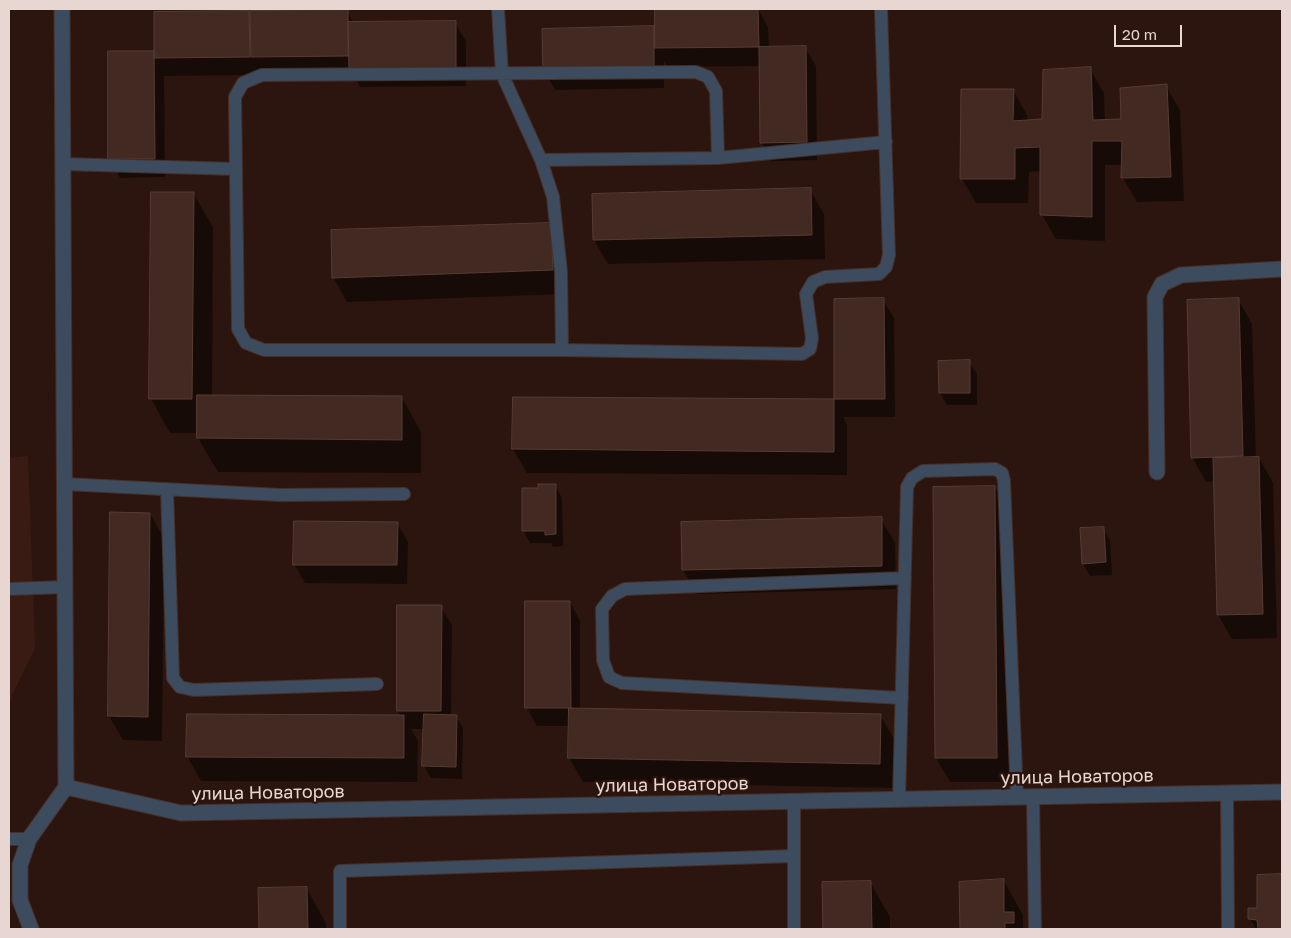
<!DOCTYPE html>
<meta charset="utf-8">
<style>
body{margin:0}
#map{position:relative;width:1291px;height:938px;overflow:hidden;background:#2c150e;font-family:"Golos Text",sans-serif}
canvas{display:block}
.frame{position:absolute;inset:0;border:10px solid #e7d6d1;pointer-events:none}
.scale{position:absolute;left:1114px;top:25px;width:68px;height:22px;box-sizing:border-box;border:2px solid #e7d6d1;border-top:0;padding-left:6px;font-size:15px;line-height:18px;white-space:nowrap;color:#e7d6d1;-webkit-text-stroke:4px #2c150e;paint-order:stroke}
</style>
<div id="map">
<canvas width="1291" height="938"></canvas>
<div class="frame"></div>
<div class="scale">20 m</div>
</div>
<script>
const context = document.querySelector('canvas').getContext('2d');
context.lineJoin = 'round';
function fill(path, color) { context.fillStyle = color; context.fill(path, 'evenodd'); }
function stroke(path, color, width, dash) { context.strokeStyle = color; context.lineWidth = width; context.lineCap = dash ? 'butt' : 'round'; context.setLineDash(dash || []); context.stroke(path); }
function drawText(font, color, halo, rows, align = 'center') {
  context.font = font + ' "Golos Text",sans-serif'; context.lineWidth = 4.5; context.setLineDash([]); context.textBaseline = 'middle'; context.strokeStyle = halo; context.fillStyle = color; for (const [text, x, y, turn = 0] of rows) {
    context.save(); context.translate(x, y); context.rotate((+turn || 0) * Math.PI / 180); context.textAlign = isNaN(turn) ? turn : align; if (halo) context.strokeText(text, 0, 0); context.fillText(text, 0, 0); context.restore();
  }
}
fill(new Path2D(`
 M 28,456 L 35,648 L 9,702 L 9,458 Z`), '#391b13');
fill(new Path2D(`
 M 758,9 L 768,27 L 769,48 L 805,48 L 816,66 L 817,160 L 772,161 L 762,143 L 760,66 L 667,67 L 664,61 L 664,88 L 555,90 L 545,72 L 653,27 L 656,33 L 656,10 Z
 M 347,11 L 354,24 L 455,23 L 466,41 L 466,86 L 360,87 L 353,74 L 164,76 L 165,177 L 120,178 L 110,159 L 156,52 L 156,13 Z
 M 1090,69 L 1104,93 L 1105,121 L 1122,120 L 1166,86 L 1180,110 L 1184,201 L 1137,202 L 1123,178 L 1123,165 L 1105,165 L 1105,241 L 1056,239 L 1042,215 L 1042,171 L 1029,172 L 1028,203 L 976,203 L 962,179 L 1013,90 L 1027,115 L 1027,121 L 1043,120 Z
 M 810,190 L 824,214 L 825,259 L 608,264 L 594,240 Z
 M 193,193 L 213,227 L 212,397 L 402,398 L 421,432 L 421,473 L 218,472 L 198,438 L 198,433 L 170,433 L 151,399 Z
 M 551,224 L 566,294 L 347,302 L 333,277 Z
 M 1238,299 L 1252,324 L 1256,459 L 1259,458 L 1273,483 L 1277,638 L 1232,639 L 1218,615 L 1214,481 L 1206,482 L 1192,457 Z
 M 835,300 L 883,300 L 894,318 L 895,417 L 843,417 L 847,425 L 847,475 L 527,473 L 513,449 L 514,398 L 835,400 Z
 M 969,362 L 977,374 L 977,405 L 947,405 L 940,393 Z
 M 555,485 L 562,498 L 563,546 L 553,547 L 551,543 L 530,543 L 523,530 L 540,489 Z
 M 995,487 L 1009,511 L 1010,782 L 950,782 L 936,758 Z
 M 111,513 L 150,514 L 164,538 L 162,741 L 123,740 L 109,716 Z
 M 881,519 L 895,543 L 896,589 L 697,594 L 683,570 L 682,524 Z
 M 397,523 L 408,542 L 407,584 L 305,583 L 294,564 Z
 M 1103,528 L 1110,541 L 1112,575 L 1090,576 L 1083,564 Z
 M 570,602 L 580,621 L 580,710 L 880,715 L 894,739 L 893,788 L 583,782 L 569,758 L 570,726 L 537,726 L 527,708 Z
 M 441,607 L 452,625 L 451,716 L 456,716 L 463,728 L 462,779 L 431,778 L 424,766 L 424,729 L 411,729 L 418,741 L 417,782 L 201,781 L 187,756 L 401,716 L 398,711 Z
 M 1258,876 L 1282,876 L 1282,929 L 1256,929 L 1250,919 L 1258,909 Z
 M 1004,881 L 1023,915 L 1023,929 L 961,929 L 961,883 Z
 M 870,882 L 890,917 L 890,929 L 824,929 L 824,883 Z
 M 260,889 L 307,889 L 326,923 L 326,929 L 260,929 Z`), '#0007');
const building = new Path2D(`
 M 655,9 L 758,9 L 759,47 L 655,48 Z
 M 348,10 L 348,56 L 251,57 L 250,11 Z
 M 249,11 L 250,57 L 154,58 L 154,12 Z
 M 456,21 L 456,68 L 349,69 L 348,22 Z
 M 654,26 L 654,69 L 543,72 L 542,29 Z
 M 806,46 L 807,142 L 760,143 L 759,47 Z
 M 108,51 L 154,51 L 155,159 L 108,159 Z
 M 1091,67 L 1093,120 L 1121,119 L 1120,88 L 1167,84 L 1171,177 L 1121,178 L 1122,141 L 1092,141 L 1092,217 L 1040,215 L 1040,147 L 1015,148 L 1015,179 L 960,179 L 961,89 L 1014,89 L 1013,121 L 1042,119 L 1043,70 Z
 M 811,188 L 812,235 L 593,240 L 592,194 Z
 M 151,192 L 194,192 L 192,399 L 149,399 Z
 M 551,223 L 553,270 L 332,278 L 331,230 Z
 M 884,298 L 885,399 L 834,399 L 834,299 Z
 M 1239,298 L 1243,456 L 1191,458 L 1187,300 Z
 M 970,360 L 970,393 L 939,393 L 938,361 Z
 M 197,395 L 402,396 L 402,440 L 197,438 Z
 M 513,397 L 834,399 L 834,452 L 512,449 Z
 M 1259,457 L 1263,614 L 1217,615 L 1213,458 Z
 M 538,484 L 556,484 L 556,534 L 545,535 L 545,531 L 522,531 L 522,488 L 538,488 Z
 M 995,486 L 997,758 L 935,758 L 933,487 Z
 M 110,512 L 150,513 L 148,717 L 108,716 Z
 M 882,517 L 882,566 L 682,570 L 681,522 Z
 M 294,521 L 398,522 L 397,565 L 293,565 Z
 M 1104,527 L 1106,562 L 1082,564 L 1080,528 Z
 M 525,601 L 570,601 L 571,708 L 525,708 Z
 M 397,605 L 442,605 L 441,711 L 397,711 Z
 M 569,708 L 881,714 L 880,764 L 568,758 Z
 M 187,714 L 404,715 L 404,758 L 186,757 Z
 M 424,714 L 457,715 L 456,767 L 422,766 Z
 M 1282,874 L 1282,929 L 1258,929 L 1257,920 L 1248,919 L 1248,908 L 1257,908 L 1257,875 Z
 M 1004,879 L 1004,912 L 1014,912 L 1014,923 L 1005,923 L 1005,929 L 960,929 L 959,882 Z
 M 871,881 L 872,929 L 823,929 L 822,882 Z
 M 307,887 L 308,929 L 259,929 L 258,888 Z`);
fill(building, '#422922');
stroke(building, '#573c34', 1);
const lane = new Path2D(`
 M 498,9 L 502,74 L 541,160 L 553,197 L 561,272 L 562,350
 M 881,9 L 889,255 L 886,267 L 879,274 L 825,277 L 813,282 L 806,294 L 812,338 L 810,349 L 802,354 L 562,350 L 264,350 L 246,343 L 238,329 L 235,97 L 243,83 L 262,75 L 696,72 L 708,77 L 716,91 L 718,158 L 886,142
 M 541,160 L 718,158
 M 63,164 L 236,169
 M 65,484 L 280,495 L 404,494
 M 167,489 L 173,678 L 180,687 L 194,690 L 377,684
 M 9,589 L 66,587
 M 902,698 L 622,683 L 609,677 L 603,660 L 602,609 L 612,596 L 625,589 L 905,578
 M 1227,793 L 1228,929
 M 1033,797 L 1035,929
 M 899,800 L 907,487 L 912,478 L 923,471 L 995,469 L 1002,473 L 1004,481 L 1017,797
 M 794,802 L 794,929
 M 9,839 L 29,839
 M 340,929 L 340,871 L 794,856`);
const street = new Path2D(`
 M 1157,472 L 1155,297 L 1162,284 L 1181,275 L 1282,269
 M 66,787 L 181,813 L 1282,792
 M 31,929 L 20,900 L 20,865 L 29,839 L 66,787 L 62,9`);
stroke(lane, '#463029', 14);
stroke(street, '#463029', 17);
stroke(lane, '#3c4b5e', 12);
stroke(street, '#3c4b5e', 15);
drawText('18px', '#e7d6d1', '#2c150e', [
 ["улица Новаторов",1077,777,-1],
 ["улица Новаторов",672,785,-1],
 ["улица Новаторов",268,793,-1]
]);
</script>
